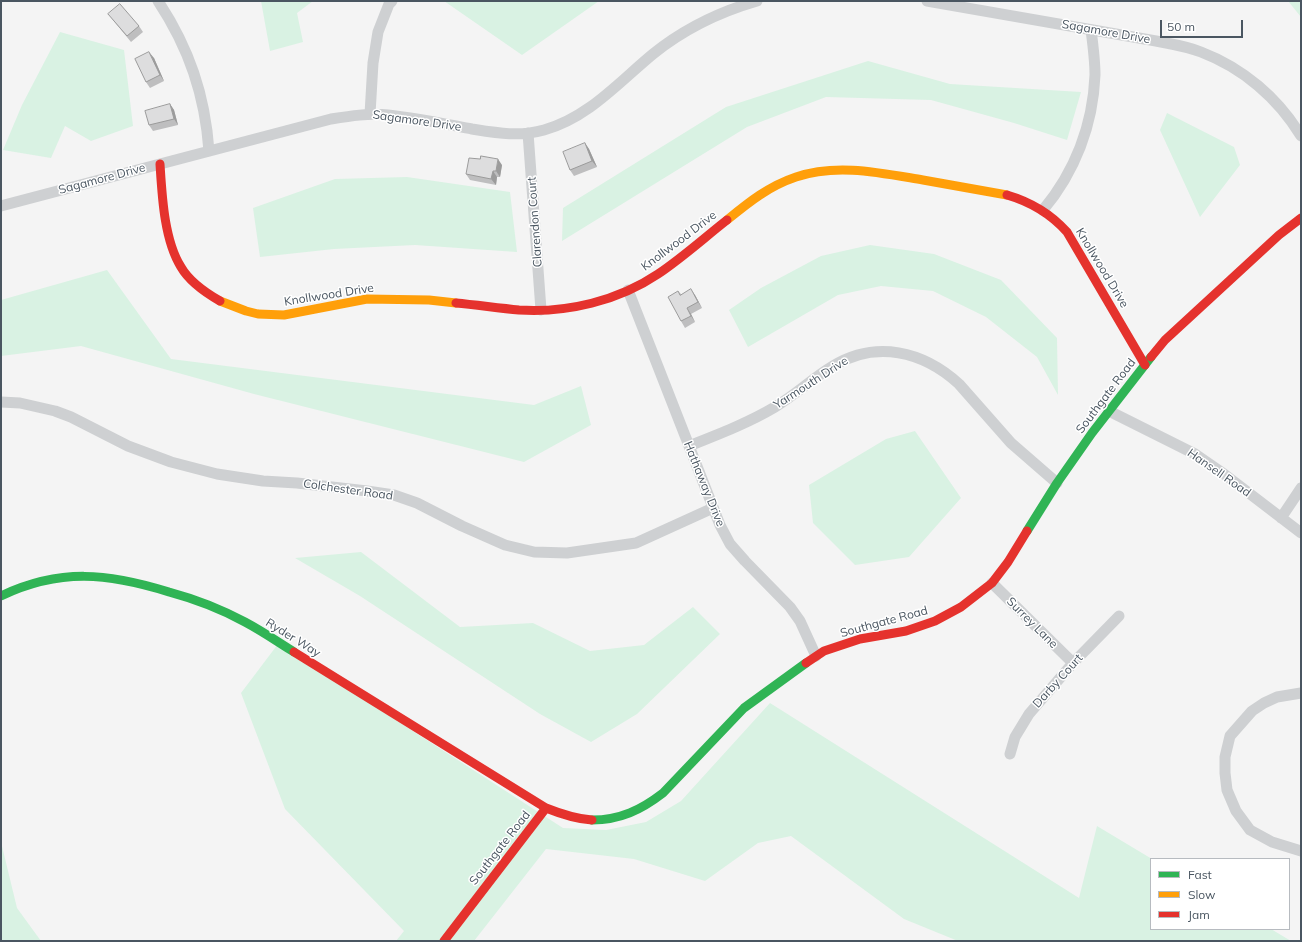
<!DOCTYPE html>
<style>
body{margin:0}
#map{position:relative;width:1302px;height:942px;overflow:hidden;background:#f4f4f4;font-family:Mulish,sans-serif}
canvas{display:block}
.frame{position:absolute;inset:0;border:2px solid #4a5661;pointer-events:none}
.legend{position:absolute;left:1150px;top:858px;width:140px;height:72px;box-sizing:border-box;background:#fff;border:1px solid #b7bbc0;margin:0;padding:5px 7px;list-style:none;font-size:12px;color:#4a5661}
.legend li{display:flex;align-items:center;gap:8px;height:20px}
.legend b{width:20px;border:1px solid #b7bbc0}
.scale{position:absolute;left:1160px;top:20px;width:83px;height:18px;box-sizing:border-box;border:2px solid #4a5661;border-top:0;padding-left:5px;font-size:12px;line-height:14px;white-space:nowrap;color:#4a5661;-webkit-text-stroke:3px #fff;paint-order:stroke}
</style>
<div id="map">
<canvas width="1302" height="942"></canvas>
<div class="frame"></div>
<ul class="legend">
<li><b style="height:5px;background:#30b455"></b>Fast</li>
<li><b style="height:5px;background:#ff9f0a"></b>Slow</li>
<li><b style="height:5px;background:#e5322d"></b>Jam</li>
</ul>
<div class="scale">50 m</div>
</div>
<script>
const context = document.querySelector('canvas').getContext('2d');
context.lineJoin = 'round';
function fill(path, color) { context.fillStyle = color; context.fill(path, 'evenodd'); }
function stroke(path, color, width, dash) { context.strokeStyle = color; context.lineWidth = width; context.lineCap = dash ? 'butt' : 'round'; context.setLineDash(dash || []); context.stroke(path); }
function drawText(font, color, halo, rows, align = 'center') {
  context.font = font + ' Mulish,sans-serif'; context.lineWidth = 3; context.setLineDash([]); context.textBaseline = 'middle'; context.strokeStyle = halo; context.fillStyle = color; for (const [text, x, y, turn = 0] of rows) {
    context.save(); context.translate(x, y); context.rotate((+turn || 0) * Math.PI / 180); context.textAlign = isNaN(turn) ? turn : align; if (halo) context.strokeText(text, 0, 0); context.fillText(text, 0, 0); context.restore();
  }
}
fill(new Path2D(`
 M 261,1 L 313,1 L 297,13 L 303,42 L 270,51 Z
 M 444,1 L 599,1 L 522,55 Z
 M 1288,1 L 1301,1 L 1301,17 Z
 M 60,32 L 124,50 L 133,126 L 91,141 L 65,126 L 51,158 L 3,150 L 22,105 Z
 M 868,61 L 950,84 L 1081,92 L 1067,140 L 1014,123 L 931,100 L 826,97 L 747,127 L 562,241 L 563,208 L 726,107 Z
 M 1167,113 L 1234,147 L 1240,165 L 1200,217 L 1160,130 Z
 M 407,177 L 510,192 L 517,252 L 415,245 L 334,249 L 260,257 L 253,208 L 335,179 Z
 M 870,245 L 934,254 L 1001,280 L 1057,338 L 1058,395 L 1037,357 L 986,317 L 933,291 L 881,286 L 838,295 L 748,347 L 729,310 L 761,288 L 821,256 Z
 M 107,270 L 171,359 L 534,405 L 581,386 L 591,425 L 524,462 L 254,394 L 81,346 L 1,356 L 1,300 Z
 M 915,431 L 961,498 L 909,557 L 855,565 L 813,523 L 809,485 L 886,439 Z
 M 361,552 L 460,627 L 533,623 L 590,651 L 644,645 L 693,607 L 720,634 L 637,714 L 591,742 L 540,714 L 360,596 L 295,558 Z
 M 278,644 L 563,828 L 606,830 L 646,822 L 681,801 L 770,703 L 1079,898 L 1097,826 L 1152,859 L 1151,859 L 1151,929 L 1271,929 L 1291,941 L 958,941 L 904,919 L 791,836 L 758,843 L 705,881 L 634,859 L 546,849 L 474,941 L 396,941 L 404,931 L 285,809 L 241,693 Z
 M 1,842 L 17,908 L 41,941 L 1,941 Z`), '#d9f2e3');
stroke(new Path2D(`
 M 158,1 C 189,48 205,95 209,151
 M 927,1 L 1156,41 C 1171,44 1186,46 1201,52 C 1243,68 1278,98 1301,136
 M 370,114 L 373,63 L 378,32 L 389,4 L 392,1
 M 528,133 L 541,310
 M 1,206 L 331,119 C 350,116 369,113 388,115 C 416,118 445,124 472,129 C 497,133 519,137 544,130 C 588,118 619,82 653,54 C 684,29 719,12 757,1
 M 1043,210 C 1075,172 1093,125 1095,75 C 1095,60 1093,45 1091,30
 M 628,290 L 720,525 L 730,544 L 745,561 L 790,607 L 800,621 L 816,656
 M 1,402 L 20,403 L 55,411 L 71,417 L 128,446 L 171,462 L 217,474 L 263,481 L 297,483 L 367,491 L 394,495 L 417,503 L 462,526 L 505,545 L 534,552 L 567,553 L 636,543 L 713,508
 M 1109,411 L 1195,454 L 1224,474 L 1301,533
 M 689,446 C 719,434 748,423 775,407 C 795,395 813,378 833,366 C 876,340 923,351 959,384 L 1011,443 L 1057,483
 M 1281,518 L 1301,488
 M 992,583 L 1073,663
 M 1301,693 L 1277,697 L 1264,703 L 1252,711 L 1230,736 L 1225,757 L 1225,773 L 1227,790 L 1236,811 L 1250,830 L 1272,842 L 1301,851
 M 1010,754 L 1015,737 L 1029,714 L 1073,663 L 1119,616`), '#ced0d2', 11);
stroke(new Path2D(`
 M 1027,531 L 1057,483 L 1092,433 L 1151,357
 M 1,596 C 60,568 108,573 169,592 C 195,599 221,609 245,622 C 262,631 278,642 294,652
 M 592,820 C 620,820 641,810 663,793 L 744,708 L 806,663`), '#30b455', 9);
stroke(new Path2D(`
 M 727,220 C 749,202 769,186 796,177 C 837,163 881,173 923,180 C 951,185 979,190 1007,195
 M 220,301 L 246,311 L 258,314 L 284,315 L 367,299 L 429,300 L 456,303`), '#ff9f0a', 9);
stroke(new Path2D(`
 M 160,164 C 162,195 164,240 181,267 C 189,281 206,293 220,301
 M 1007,195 C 1031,202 1050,213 1067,232 L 1145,365
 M 456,303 C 477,305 498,308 519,310 C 567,313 618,301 658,274 C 682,258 704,238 727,220
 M 1151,357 L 1165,340 L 1279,235 L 1301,218
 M 294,652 L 546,808 C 561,814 575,819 592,820
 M 806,663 L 824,651 L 860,639 L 906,631 L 935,621 L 961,607 L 992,583 L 1008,562 L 1027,531
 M 444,941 L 546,808`), '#e5322d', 9);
fill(new Path2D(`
 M 108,14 L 139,26 L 143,32 L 131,42 L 113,20 Z
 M 154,58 L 164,81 L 150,88 L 146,82 Z
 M 170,104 L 174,110 L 178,125 L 153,131 L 149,125 Z
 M 585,143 L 589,149 L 597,167 L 574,176 L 570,170 Z
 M 502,165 L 500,177 L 497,177 L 496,185 L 470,180 L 466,174 Z
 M 678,291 L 681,294 L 695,295 L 702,308 L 691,314 L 695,322 L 685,328 L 681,321 Z`), '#bebebf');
fill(new Path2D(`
 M 149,52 L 154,58 L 164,81 L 160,75 Z
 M 170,104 L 174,110 L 178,125 L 174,119 Z
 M 585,143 L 589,149 L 597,167 L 592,161 Z
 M 498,159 L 502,165 L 500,177 L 496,171 Z
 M 493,171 L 497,177 L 496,185 L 491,179 Z
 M 691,289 L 695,295 L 702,308 L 698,302 Z
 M 687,308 L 691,314 L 695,322 L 691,316 Z`), '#9b9b9b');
const building = new Path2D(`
 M 120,4 L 139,26 L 127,36 L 108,14 Z
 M 149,52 L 160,75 L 146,82 L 135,59 Z
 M 170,104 L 174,119 L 149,125 L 145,111 Z
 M 585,143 L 592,161 L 570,170 L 563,152 Z
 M 481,156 L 498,159 L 496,171 L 493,171 L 491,179 L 466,174 L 469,158 L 480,159 Z
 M 691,289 L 698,302 L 687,308 L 691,316 L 681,321 L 668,297 L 678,291 L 680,295 Z`);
fill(building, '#ddddde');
stroke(building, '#9b9b9b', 1);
drawText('12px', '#4a5661', '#fff', [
 ["Sagamore Drive",1106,32,10],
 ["Sagamore Drive",417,121,8],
 ["Sagamore Drive",102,179,-15],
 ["Clarendon Court",535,222,-94],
 ["Knollwood Drive",679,241,-37],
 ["Knollwood Drive",1102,268,59],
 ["Knollwood Drive",329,295,-9],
 ["Yarmouth Drive",811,383,-33],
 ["Southgate Road",1106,396,-53],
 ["Hansell Road",1219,473,35],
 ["Hathaway Drive",704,484,68],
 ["Colchester Road",348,490,8],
 ["Southgate Road",884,622,-15],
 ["Surrey Lane",1032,623,45],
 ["Ryder Way",293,638,32],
 ["Darby Court",1058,681,-48],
 ["Southgate Road",500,848,-52]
]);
</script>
